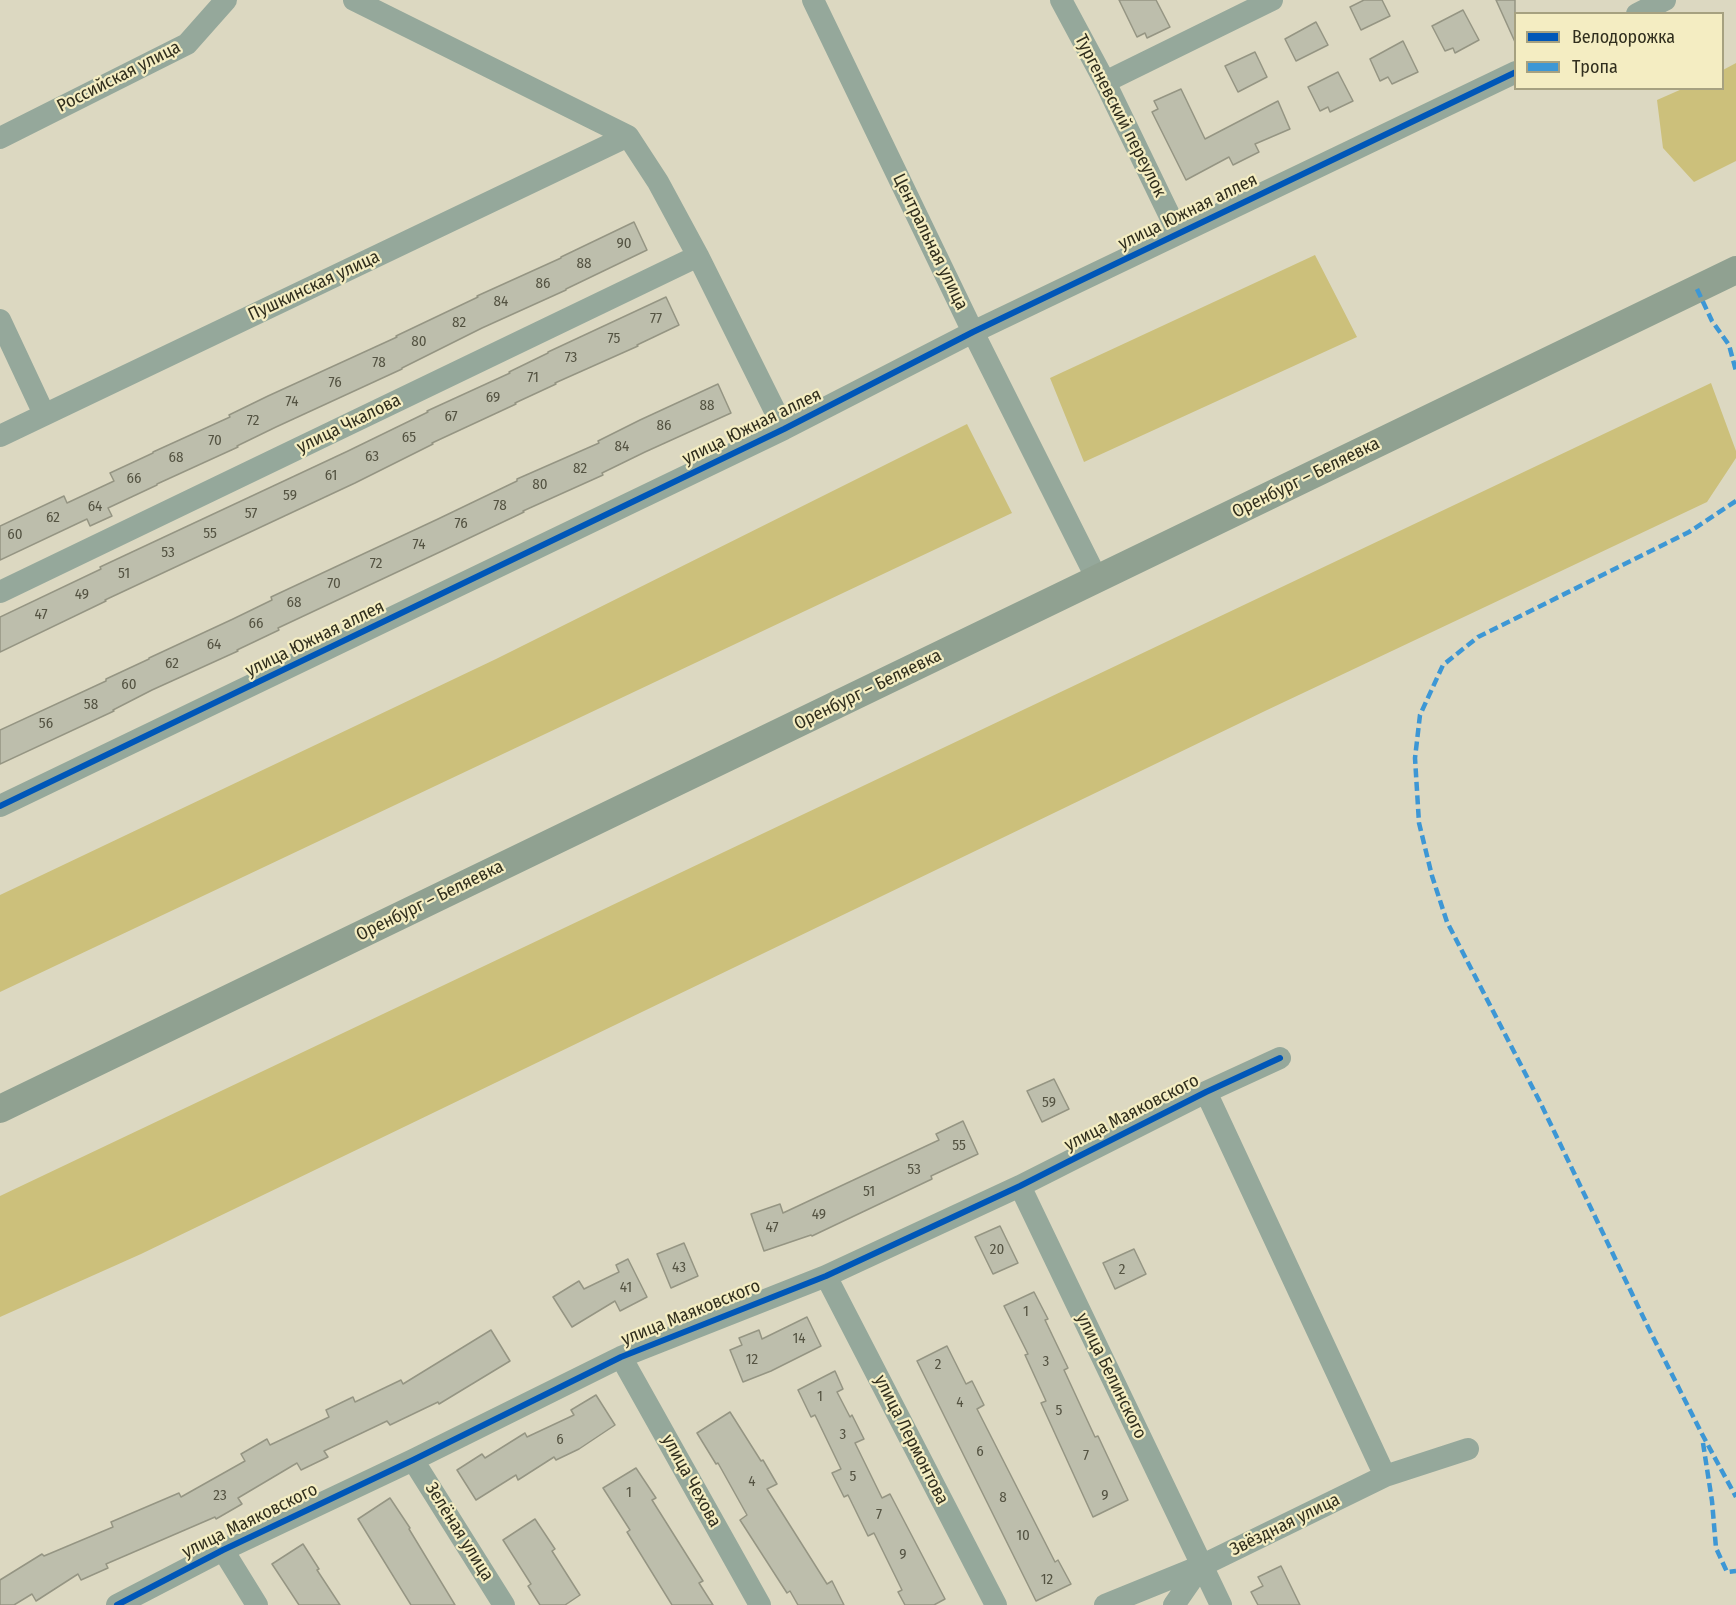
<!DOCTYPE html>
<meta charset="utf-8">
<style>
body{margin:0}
#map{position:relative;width:1736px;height:1605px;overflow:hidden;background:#dcd8c1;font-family:"Fira Sans Condensed",sans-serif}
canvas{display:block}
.legend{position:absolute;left:1514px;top:12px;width:210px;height:78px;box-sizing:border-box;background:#f4edc2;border:2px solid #a6a180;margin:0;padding:8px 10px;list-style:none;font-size:18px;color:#312f1e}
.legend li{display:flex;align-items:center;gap:12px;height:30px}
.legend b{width:30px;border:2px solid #a6a180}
</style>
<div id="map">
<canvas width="1736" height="1605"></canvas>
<ul class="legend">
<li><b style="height:8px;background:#0057b8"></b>Велодорожка</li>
<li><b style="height:8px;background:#3d97d5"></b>Тропа</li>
</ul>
</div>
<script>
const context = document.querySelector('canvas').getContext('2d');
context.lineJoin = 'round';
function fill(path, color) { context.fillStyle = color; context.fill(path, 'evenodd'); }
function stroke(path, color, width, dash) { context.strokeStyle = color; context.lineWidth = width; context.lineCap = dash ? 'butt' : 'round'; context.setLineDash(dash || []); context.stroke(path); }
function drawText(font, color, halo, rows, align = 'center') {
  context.font = font + ' "Fira Sans Condensed",sans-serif'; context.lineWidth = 4.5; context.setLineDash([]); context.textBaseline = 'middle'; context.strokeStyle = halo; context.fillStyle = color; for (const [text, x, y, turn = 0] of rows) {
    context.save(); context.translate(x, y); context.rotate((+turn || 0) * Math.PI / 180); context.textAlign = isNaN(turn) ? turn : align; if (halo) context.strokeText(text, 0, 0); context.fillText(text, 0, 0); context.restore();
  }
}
fill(new Path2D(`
 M 1736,63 L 1736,161 L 1694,182 L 1663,148 L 1657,100 L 1682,89 L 1722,88 L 1723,70 Z
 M 1315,255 L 1357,337 L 1084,462 L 1050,378 Z
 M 1711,383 L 1736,451 L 1736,458 L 1707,502 L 1265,711 L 141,1254 L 0,1317 L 0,1196 Z
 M 967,424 L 1012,513 L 0,992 L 0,895 L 496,659 Z`), '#ccc07b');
const building = new Path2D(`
 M 1119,0 L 1156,0 L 1170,27 L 1147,38 L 1145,33 L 1137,37 Z
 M 1364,0 L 1382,0 L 1390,16 L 1361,30 L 1350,7 Z
 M 1496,0 L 1515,0 L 1515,42 Z
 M 1463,10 L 1479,40 L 1455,53 L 1453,48 L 1445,51 L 1432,26 Z
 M 1316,22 L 1328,45 L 1296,61 L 1285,39 Z
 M 1403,41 L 1418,72 L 1392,84 L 1388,77 L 1380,81 L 1370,59 Z
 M 1255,52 L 1267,77 L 1238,92 L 1225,66 Z
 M 1338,72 L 1353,101 L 1330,112 L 1328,107 L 1320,111 L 1308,87 Z
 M 1181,89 L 1205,139 L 1278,101 L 1290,129 L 1255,144 L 1259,152 L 1233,165 L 1229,157 L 1186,180 L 1152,112 L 1158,109 L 1154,101 Z
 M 634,222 L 647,250 L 566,289 L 566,290 L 482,328 L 402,368 L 402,369 L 276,427 L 237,446 L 238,447 L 157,484 L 157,485 L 108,508 L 112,516 L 90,526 L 87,519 L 0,560 L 0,526 L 64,496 L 67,503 L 114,481 L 110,473 L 153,453 L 153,452 L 230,417 L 229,415 L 268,396 L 397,337 L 396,336 L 478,297 L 477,296 L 561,258 L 561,257 Z
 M 666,297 L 679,325 L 637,345 L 638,346 L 555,383 L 556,384 L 515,403 L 516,404 L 432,443 L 433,444 L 355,483 L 105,600 L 106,601 L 0,652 L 0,617 L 101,569 L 100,567 L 348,451 L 428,412 L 427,411 L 510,373 L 509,372 L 548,353 L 548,352 Z
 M 718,384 L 731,413 L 645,452 L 602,473 L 603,475 L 523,511 L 524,512 L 442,551 L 278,628 L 279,630 L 237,650 L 238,651 L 152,690 L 113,710 L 114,711 L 0,764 L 0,730 L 106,681 L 106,679 L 149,659 L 149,658 L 233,619 L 272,600 L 271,597 L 438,519 L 517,481 L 517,479 L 599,443 L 598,441 L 640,420 Z
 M 1054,1079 L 1069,1109 L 1042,1122 L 1027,1091 Z
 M 963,1121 L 978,1154 L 931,1176 L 932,1179 L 812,1236 L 811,1235 L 764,1251 L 751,1214 L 780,1204 L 783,1213 L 939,1140 L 936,1134 Z
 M 1000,1226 L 1018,1263 L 993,1274 L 975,1237 Z
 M 684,1243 L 698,1276 L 671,1288 L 657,1254 Z
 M 1134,1249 L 1146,1274 L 1115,1289 L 1103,1263 Z
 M 628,1259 L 647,1297 L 620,1311 L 615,1301 L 572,1327 L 553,1297 L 579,1281 L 584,1289 L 619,1272 L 616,1265 Z
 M 1034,1292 L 1048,1319 L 1045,1320 L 1068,1368 L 1064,1370 L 1095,1437 L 1098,1436 L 1128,1500 L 1093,1517 L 1041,1403 L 1046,1401 L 1025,1355 L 1028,1354 L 1004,1306 Z
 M 807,1317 L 821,1346 L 771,1371 L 743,1382 L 730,1350 L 742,1345 L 739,1338 L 759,1330 L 762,1339 Z
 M 491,1330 L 510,1361 L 439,1404 L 438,1402 L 390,1425 L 387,1421 L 324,1451 L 328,1457 L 301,1470 L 297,1463 L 238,1498 L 242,1504 L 216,1519 L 215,1517 L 106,1564 L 108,1568 L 81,1580 L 78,1574 L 36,1601 L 32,1594 L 14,1605 L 0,1605 L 0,1580 L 42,1554 L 44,1556 L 113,1527 L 111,1522 L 179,1493 L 181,1497 L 245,1461 L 241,1454 L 267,1439 L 270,1445 L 329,1417 L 326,1410 L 353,1397 L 355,1402 L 401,1380 L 403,1384 Z
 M 947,1346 L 966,1384 L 972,1381 L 984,1405 L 977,1409 L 1055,1562 L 1058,1560 L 1071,1584 L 1036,1601 L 917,1361 Z
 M 835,1371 L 843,1389 L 837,1392 L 850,1417 L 852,1415 L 864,1439 L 855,1443 L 882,1498 L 890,1494 L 945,1599 L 934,1605 L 905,1605 L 898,1592 L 902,1590 L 874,1533 L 868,1536 L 848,1495 L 844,1497 L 832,1473 L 841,1469 L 815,1415 L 811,1417 L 798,1390 Z
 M 596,1395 L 615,1425 L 579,1449 L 556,1460 L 554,1457 L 518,1480 L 516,1475 L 476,1500 L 457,1470 L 482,1454 L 485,1458 L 525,1433 L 527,1437 L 574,1415 L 571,1410 Z
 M 730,1412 L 761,1461 L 763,1460 L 777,1484 L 767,1489 L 827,1584 L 832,1581 L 844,1605 L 798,1605 L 790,1591 L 787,1593 L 740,1520 L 747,1515 L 718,1463 L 716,1464 L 697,1433 Z
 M 636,1468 L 656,1498 L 652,1500 L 703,1581 L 699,1583 L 713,1605 L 672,1605 L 627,1532 L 630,1530 L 603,1488 Z
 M 390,1498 L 410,1528 L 409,1529 L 455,1605 L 411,1605 L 358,1519 Z
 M 535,1519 L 555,1549 L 552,1551 L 580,1595 L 565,1605 L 540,1605 L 528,1586 L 531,1584 L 503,1540 Z
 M 303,1544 L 319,1569 L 317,1570 L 340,1605 L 299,1605 L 272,1564 Z
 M 1281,1566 L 1300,1605 L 1258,1605 L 1251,1592 L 1263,1586 L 1258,1577 Z`);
fill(building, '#bdbeac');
stroke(building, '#959583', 1.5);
stroke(new Path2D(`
 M 354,0 L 628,136 L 658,182 L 698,256 L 784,429
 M 813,0 L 973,332 L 1097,579
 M 1061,0 L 1105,82 L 1178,233
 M 1637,14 L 1665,0
 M 1105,82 L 1272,0
 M 0,138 L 187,44 L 226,0
 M 0,320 L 44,414
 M 0,436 L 628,136
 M 0,592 L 698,256
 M 0,806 L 784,429 L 973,332 L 1516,72
 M 1206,1092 L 1385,1476
 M 1020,1186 L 1221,1605
 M 826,1276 L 996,1605
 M 621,1357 L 760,1605
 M 413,1460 L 504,1605
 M 223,1550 L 257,1605
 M 117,1605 L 223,1550 L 413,1460 L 621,1357 L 826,1276 L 1020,1186 L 1206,1092 L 1280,1058
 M 1105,1605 L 1201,1566 L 1385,1476 L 1468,1449
 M 1174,1605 L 1201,1566`), '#95a89b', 22);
stroke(new Path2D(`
 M 0,1109 L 1736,270`), '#90a191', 28);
stroke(new Path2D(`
 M 1697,289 L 1712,321 L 1729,345 L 1736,371
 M 1736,501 L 1689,532 L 1478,637 L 1443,665 L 1420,715 L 1415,758 L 1419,823 L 1432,876 L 1447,922 L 1540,1102 L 1648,1327 L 1702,1434 L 1736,1497
 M 1703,1443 L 1712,1501 L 1716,1548 L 1727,1572 L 1736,1571`), '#3d97d5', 4.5, [9, 4.5]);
stroke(new Path2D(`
 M 0,806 L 784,429 L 973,332 L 1516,72
 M 117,1605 L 223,1550 L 413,1460 L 621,1357 L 826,1276 L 1020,1186 L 1206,1092 L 1280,1058`), '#0057b8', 6);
drawText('15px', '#545342', null, [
 ["90",624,244],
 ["88",584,264],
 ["86",543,284],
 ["84",501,302],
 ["77",656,319],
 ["82",459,323],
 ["75",614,339],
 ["80",419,342],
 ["73",571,358],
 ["78",379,363],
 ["71",533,378],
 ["76",335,383],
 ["69",493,398],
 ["74",292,402],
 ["88",707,406],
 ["67",451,417],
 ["72",253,421],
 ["86",664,426],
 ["65",409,438],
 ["70",215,441],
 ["84",622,447],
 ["63",372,457],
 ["68",176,458],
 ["82",580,469],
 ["61",331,476],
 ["66",134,479],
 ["80",540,485],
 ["59",290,496],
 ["78",500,506],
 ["64",95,507],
 ["57",251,514],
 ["62",53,518],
 ["76",461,524],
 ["55",210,534],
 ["60",15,535],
 ["74",419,545],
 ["53",168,553],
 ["72",376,564],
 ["51",124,574],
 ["70",334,584],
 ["49",82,595],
 ["68",294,603],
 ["47",41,615],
 ["66",256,624],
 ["64",214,645],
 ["62",172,664],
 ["60",129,685],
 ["58",91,705],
 ["56",46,724],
 ["59",1049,1103],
 ["55",959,1146],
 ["53",914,1170],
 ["51",869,1192],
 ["49",819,1215],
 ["47",772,1228],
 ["20",997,1250],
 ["43",679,1268],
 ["2",1122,1270],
 ["41",626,1288],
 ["1",1026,1312],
 ["14",799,1339],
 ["12",752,1360],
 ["3",1046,1362],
 ["2",938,1365],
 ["1",820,1397],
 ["4",960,1403],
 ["5",1059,1411],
 ["3",843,1435],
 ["6",560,1440],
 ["6",980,1452],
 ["7",1086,1456],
 ["5",853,1477],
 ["4",752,1482],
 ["1",629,1493],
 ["23",220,1496],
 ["9",1105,1496],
 ["8",1003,1498],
 ["7",879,1515],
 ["10",1023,1536],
 ["9",903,1555],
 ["12",1047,1580]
]);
drawText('18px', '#312f1e', '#f4edc2', [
 ["Российская улица",119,77,-27],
 ["Тургеневский переулок",1120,116,63],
 ["улица Южная аллея",1188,212,-26],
 ["Центральная улица",930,242,64],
 ["Пушкинская улица",314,286,-25],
 ["улица Чкалова",349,424,-26],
 ["улица Южная аллея",752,427,-26],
 ["Оренбург – Беляевка",1306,478,-26],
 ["улица Южная аллея",315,639,-26],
 ["Оренбург – Беляевка",868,690,-26],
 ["Оренбург – Беляевка",430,901,-26],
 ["улица Маяковского",1132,1113,-27],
 ["улица Маяковского",691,1313,-22],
 ["улица Белинского",1111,1376,64],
 ["улица Лермонтова",911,1440,63],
 ["улица Чехова",691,1481,61],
 ["улица Маяковского",250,1521,-26],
 ["Звёздная улица",1285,1525,-26],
 ["Зелёная улица",459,1532,58]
]);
</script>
